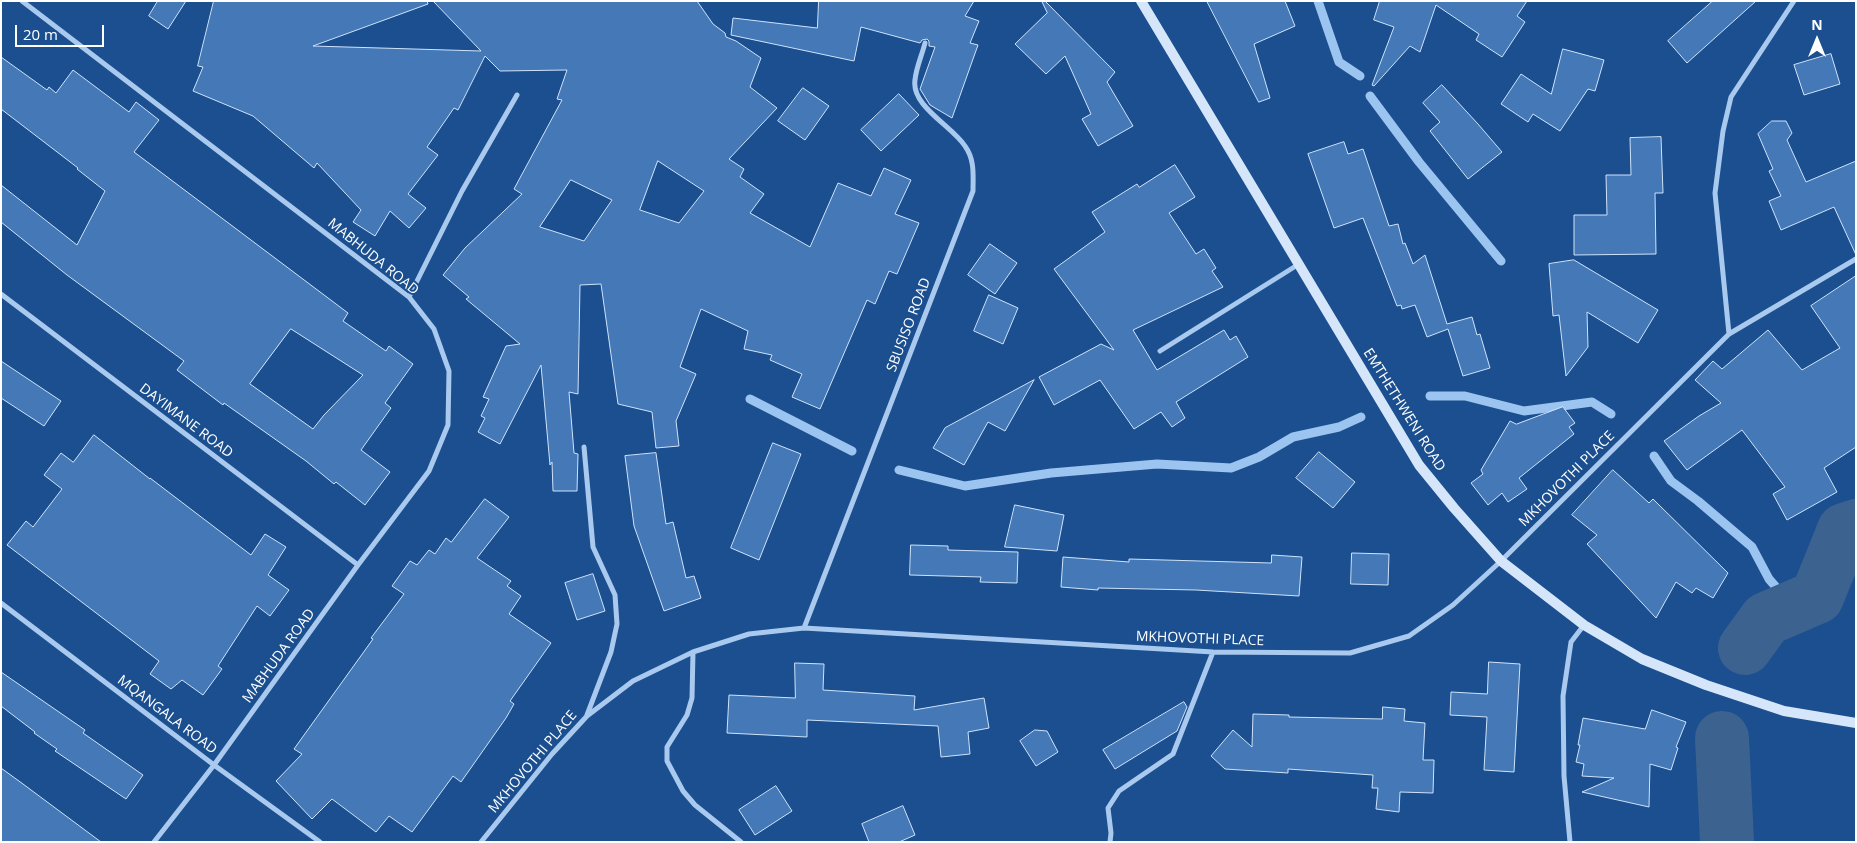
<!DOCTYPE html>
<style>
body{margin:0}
#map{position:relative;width:1857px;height:843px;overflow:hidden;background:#1b4f8f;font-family:"Open Sans",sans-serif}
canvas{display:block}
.frame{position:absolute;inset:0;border:2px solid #fff;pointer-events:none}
.north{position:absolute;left:1792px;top:15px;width:50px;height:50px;-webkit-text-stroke:4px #1b4f8f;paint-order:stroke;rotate:0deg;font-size:14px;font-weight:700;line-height:20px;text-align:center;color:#fff}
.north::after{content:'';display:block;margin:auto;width:18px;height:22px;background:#fff;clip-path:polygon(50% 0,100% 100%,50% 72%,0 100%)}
.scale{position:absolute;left:15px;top:25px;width:89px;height:22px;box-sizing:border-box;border:2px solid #fff;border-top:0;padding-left:6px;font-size:15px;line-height:18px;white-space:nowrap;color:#fff;-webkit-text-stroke:4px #1b4f8f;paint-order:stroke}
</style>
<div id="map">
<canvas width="1857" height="843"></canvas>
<div class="frame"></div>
<div class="north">N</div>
<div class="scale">20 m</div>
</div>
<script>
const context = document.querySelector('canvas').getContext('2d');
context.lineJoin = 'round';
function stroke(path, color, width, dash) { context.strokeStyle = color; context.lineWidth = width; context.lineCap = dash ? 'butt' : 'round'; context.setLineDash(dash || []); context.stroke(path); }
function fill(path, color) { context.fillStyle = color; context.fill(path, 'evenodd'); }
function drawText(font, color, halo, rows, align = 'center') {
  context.font = font + ' "Open Sans",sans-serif'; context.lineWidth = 4; context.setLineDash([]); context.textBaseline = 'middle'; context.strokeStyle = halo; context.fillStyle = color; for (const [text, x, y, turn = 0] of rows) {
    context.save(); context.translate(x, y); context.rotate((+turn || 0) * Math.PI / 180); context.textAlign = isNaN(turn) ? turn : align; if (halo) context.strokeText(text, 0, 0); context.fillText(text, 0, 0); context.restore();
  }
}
stroke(new Path2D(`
 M 1318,1 L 1339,62 L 1360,76
 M 1370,96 L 1419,162 L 1501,261
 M 1430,396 L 1465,396 L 1524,411 L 1592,402 L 1611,414
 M 750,399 L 852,451
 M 1654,456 L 1671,481 L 1698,501 L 1752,547 L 1769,579 L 1782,594 L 1789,609
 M 899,470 L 965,486 L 1051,473 L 1157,464 L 1231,468 L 1259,457 L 1293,437 L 1339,427 L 1361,417`), '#9cc4f0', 9);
stroke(new Path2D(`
 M 1745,648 L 1766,619 L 1817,597 L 1844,530 L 1856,526
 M 1722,738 L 1727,842`), '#3c6290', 54);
const building = new Path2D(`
 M 158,1 L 186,1 L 168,29 L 149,16 Z
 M 214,1 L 427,1 L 428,4 L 313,46 L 481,51 L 433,1 L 697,1 L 713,24 L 725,33 L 726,37 L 736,41 L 761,58 L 750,87 L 777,108 L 729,159 L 744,169 L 740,177 L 764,194 L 750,213 L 810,247 L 838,183 L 871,196 L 884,168 L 911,180 L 895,214 L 919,223 L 897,274 L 889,271 L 875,304 L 867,300 L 820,409 L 792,397 L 802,374 L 770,360 L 772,355 L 744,349 L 748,331 L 701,309 L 680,367 L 696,374 L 676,421 L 679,446 L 656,448 L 652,412 L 618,404 L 601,284 L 580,285 L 578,394 L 569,392 L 574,453 L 578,454 L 577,491 L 553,491 L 552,462 L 550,465 L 541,365 L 500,444 L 478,432 L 485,418 L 481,416 L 489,399 L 483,397 L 506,346 L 520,344 L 466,299 L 469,297 L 443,275 L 465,248 L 522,194 L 514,189 L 562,100 L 557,99 L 567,70 L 500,71 L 485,56 L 458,110 L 454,108 L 427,147 L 438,155 L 408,194 L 426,208 L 409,228 L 390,211 L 375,236 L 353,222 L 361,210 L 317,163 L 314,168 L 253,116 L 193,91 L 203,67 L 198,66 ZM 658,161 L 704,191 L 679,223 L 640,210 ZM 571,180 L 612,200 L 584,241 L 540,227 Z
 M 819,1 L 974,1 L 965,16 L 979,21 L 970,43 L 978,45 L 952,118 L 930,105 L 920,89 L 935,47 L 929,46 L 929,41 L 927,39 L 922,40 L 920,43 L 861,27 L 854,61 L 731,35 L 733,18 L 817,28 Z
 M 1042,1 L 1045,1 L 1115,72 L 1107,82 L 1133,126 L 1098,146 L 1082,119 L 1091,114 L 1065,56 L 1046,74 L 1015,44 L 1047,13 Z
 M 1207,1 L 1285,1 L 1295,26 L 1254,44 L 1270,98 L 1259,102 Z
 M 1380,1 L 1527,1 L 1517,16 L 1525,22 L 1502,57 L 1476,40 L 1479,34 L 1436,5 L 1420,52 L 1410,46 L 1374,86 L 1372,85 L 1394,27 L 1374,20 Z
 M 1713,1 L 1756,1 L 1687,63 L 1668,41 Z
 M 1563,49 L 1604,60 L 1595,91 L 1588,89 L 1560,131 L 1533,114 L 1528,122 L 1501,104 L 1521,74 L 1551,94 Z
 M 1831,54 L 1840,84 L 1804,95 L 1794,65 Z
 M 1,57 L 47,90 L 49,87 L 56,93 L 73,70 L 129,112 L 136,102 L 159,120 L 134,152 L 348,313 L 343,321 L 386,351 L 389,346 L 413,364 L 385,403 L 391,408 L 361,450 L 390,472 L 365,505 L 336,482 L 334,484 L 306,461 L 224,403 L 223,405 L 177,370 L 184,361 L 67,275 L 1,222 L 1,185 L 77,245 L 105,191 L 77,169 L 78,168 L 1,109 ZM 291,329 L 363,375 L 324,415 L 313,429 L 250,384 Z
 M 1442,85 L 1478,124 L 1502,152 L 1468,179 L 1430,131 L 1440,122 L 1423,103 Z
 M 803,88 L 829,106 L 805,140 L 778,121 Z
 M 899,94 L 919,115 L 881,151 L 861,130 Z
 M 1772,121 L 1786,121 L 1792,133 L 1787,140 L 1806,182 L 1856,161 L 1856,255 L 1834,207 L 1781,230 L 1769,201 L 1781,196 L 1769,171 L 1773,169 L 1758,134 Z
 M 1661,137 L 1663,193 L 1655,193 L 1656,254 L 1574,255 L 1574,215 L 1607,215 L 1606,175 L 1631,175 L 1630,138 Z
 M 1344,142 L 1348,154 L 1363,149 L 1389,226 L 1398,224 L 1403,244 L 1405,243 L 1413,264 L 1425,255 L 1447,324 L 1472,317 L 1477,335 L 1480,334 L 1490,368 L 1463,376 L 1448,329 L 1427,337 L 1415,305 L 1402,309 L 1401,305 L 1397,306 L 1363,218 L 1334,228 L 1308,154 Z
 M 1175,165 L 1195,197 L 1169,213 L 1196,254 L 1204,249 L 1216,268 L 1212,271 L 1223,287 L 1133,330 L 1157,370 L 1224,330 L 1230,340 L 1236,336 L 1248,357 L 1176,402 L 1185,418 L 1172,427 L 1161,412 L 1134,429 L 1100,380 L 1054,405 L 1039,377 L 1101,344 L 1114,350 L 1054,269 L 1105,232 L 1092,212 L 1137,184 L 1139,187 Z
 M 990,244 L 1017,263 L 995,294 L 968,275 Z
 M 1574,260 L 1658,310 L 1638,343 L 1587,312 L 1588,347 L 1566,376 L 1559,315 L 1553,316 L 1549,264 Z
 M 1856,276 L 1856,447 L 1824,468 L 1837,492 L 1787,520 L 1773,494 L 1785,487 L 1742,430 L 1687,470 L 1664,441 L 1699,416 L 1721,403 L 1695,380 L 1713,361 L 1722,369 L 1768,330 L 1802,370 L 1840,348 L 1811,306 Z
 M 989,295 L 1018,308 L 1003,344 L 974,331 Z
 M 1,361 L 61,401 L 44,426 L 1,398 Z
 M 1034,380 L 1005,431 L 988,422 L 964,465 L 933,448 L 945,428 Z
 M 1563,407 L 1575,423 L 1569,427 L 1574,434 L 1519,478 L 1527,489 L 1508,502 L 1502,493 L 1488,505 L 1471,483 L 1483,474 L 1481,470 L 1510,421 L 1516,424 Z
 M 94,435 L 150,479 L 150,478 L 251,555 L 265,534 L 286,547 L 268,575 L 289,590 L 270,616 L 257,606 L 218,666 L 222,669 L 203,695 L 182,680 L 171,689 L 150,674 L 159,661 L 7,545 L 26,521 L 33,527 L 62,489 L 44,475 L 61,453 L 73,462 Z
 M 773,443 L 801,454 L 759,560 L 731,548 Z
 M 1319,452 L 1355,482 L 1333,508 L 1296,478 Z
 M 656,453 L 666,524 L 673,522 L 686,578 L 694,576 L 701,598 L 664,611 L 634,526 L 625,456 Z
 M 1613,470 L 1649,503 L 1653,499 L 1728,573 L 1713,598 L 1696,588 L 1692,593 L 1676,582 L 1656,618 L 1587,544 L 1597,535 L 1572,515 Z
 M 485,499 L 509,517 L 477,558 L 511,581 L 507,586 L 521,596 L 509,614 L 551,643 L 510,701 L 514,704 L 506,718 L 461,782 L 453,776 L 412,832 L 389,816 L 376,832 L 332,799 L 312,819 L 276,781 L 302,754 L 294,749 L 373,639 L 371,638 L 404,594 L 392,586 L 410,561 L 417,565 L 429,550 L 435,554 L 446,538 L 451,542 Z
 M 1015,505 L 1064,515 L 1057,551 L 1005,547 Z
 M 911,545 L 948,546 L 948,550 L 1018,552 L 1017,583 L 980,582 L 981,577 L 910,575 Z
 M 1352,553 L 1389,554 L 1388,585 L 1351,584 Z
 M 1272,555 L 1302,557 L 1299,596 L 1196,590 L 1098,588 L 1098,590 L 1061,587 L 1063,557 L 1129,562 L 1129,559 L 1271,563 Z
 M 593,574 L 605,611 L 577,620 L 565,583 Z
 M 1489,662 L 1520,664 L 1514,772 L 1484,770 L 1487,717 L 1450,715 L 1451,692 L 1487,694 Z
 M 795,663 L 824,664 L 823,690 L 915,696 L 914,710 L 984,698 L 989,728 L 968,732 L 970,754 L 941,757 L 938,726 L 807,720 L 807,737 L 727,733 L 729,695 L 795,698 Z
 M 1,672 L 85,730 L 83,733 L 143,775 L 126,799 L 55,751 L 57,749 L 34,733 L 35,732 L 1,706 Z
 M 1184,702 L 1187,707 L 1177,731 L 1115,769 L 1103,750 Z
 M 1383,707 L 1405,709 L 1404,721 L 1425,723 L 1423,760 L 1434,760 L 1433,793 L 1400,792 L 1399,812 L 1376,809 L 1378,788 L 1372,788 L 1373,775 L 1288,769 L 1288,773 L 1225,769 L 1211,756 L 1233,730 L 1252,747 L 1253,714 L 1289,715 L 1289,717 L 1382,719 Z
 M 1652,710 L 1686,722 L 1676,747 L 1678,748 L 1671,770 L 1650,764 L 1649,807 L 1582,792 L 1614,778 L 1582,776 L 1584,764 L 1576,762 L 1580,745 L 1578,745 L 1583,718 L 1645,729 Z
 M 1035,730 L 1047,731 L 1058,752 L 1036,766 L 1020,741 Z
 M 1,768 L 23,784 L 101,842 L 1,842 Z
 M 776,786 L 792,811 L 755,835 L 739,810 Z
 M 903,806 L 915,835 L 899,842 L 869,842 L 862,824 Z`);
fill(building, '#4478b7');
stroke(building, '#cfe3fa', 1);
stroke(new Path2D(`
 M 22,1 L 409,297 L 434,329 L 449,371 L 448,425 L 429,471 L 358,565 L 214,765 L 154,842
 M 1,294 L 358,565
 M 409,297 L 462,191 L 517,95
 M 1729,334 L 1715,193 L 1723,131 L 1731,97 L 1794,1
 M 1160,351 L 1299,264
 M 584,447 L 593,547 L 615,595 L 617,624 L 611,652 L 587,715
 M 1,603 L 214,765 L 320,842
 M 804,628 L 973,191 C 973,175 975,160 965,146 C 952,126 911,106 915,80 C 916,68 922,55 925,43
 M 693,652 L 692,698 L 687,715 L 667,747 L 667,761 L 683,791 L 695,805 L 741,842
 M 481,842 L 552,754 L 587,716 L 633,681 L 693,652 L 749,634 L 804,628 L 1213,652 L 1350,653 L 1409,636 L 1453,605 L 1501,561 L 1729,334 L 1856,259
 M 1110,842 L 1111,833 L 1108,808 L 1119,791 L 1173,754 L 1213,652
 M 1570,842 L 1564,776 L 1563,696 L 1571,642 L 1584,625`), '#a9c9ee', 5);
stroke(new Path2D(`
 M 1141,1 L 1419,465 L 1454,508 L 1501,561 L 1584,625 L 1642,659 L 1706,685 L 1784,711 L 1856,723`), '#d6e6fa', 10);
drawText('14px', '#fff', '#1b4f8f', [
 ["MABHUDA ROAD",373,257,39],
 ["SBUSISO ROAD",909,325,-69],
 ["EMTHETHWENI ROAD",1404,410,58],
 ["DAYIMANE ROAD",186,421,37],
 ["MKHOVOTHI PLACE",1567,479,-45],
 ["MKHOVOTHI PLACE",1200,639,2],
 ["MABHUDA ROAD",279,656,-54],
 ["MQANGALA ROAD",167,715,37],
 ["MKHOVOTHI PLACE",533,762,-50]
]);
</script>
